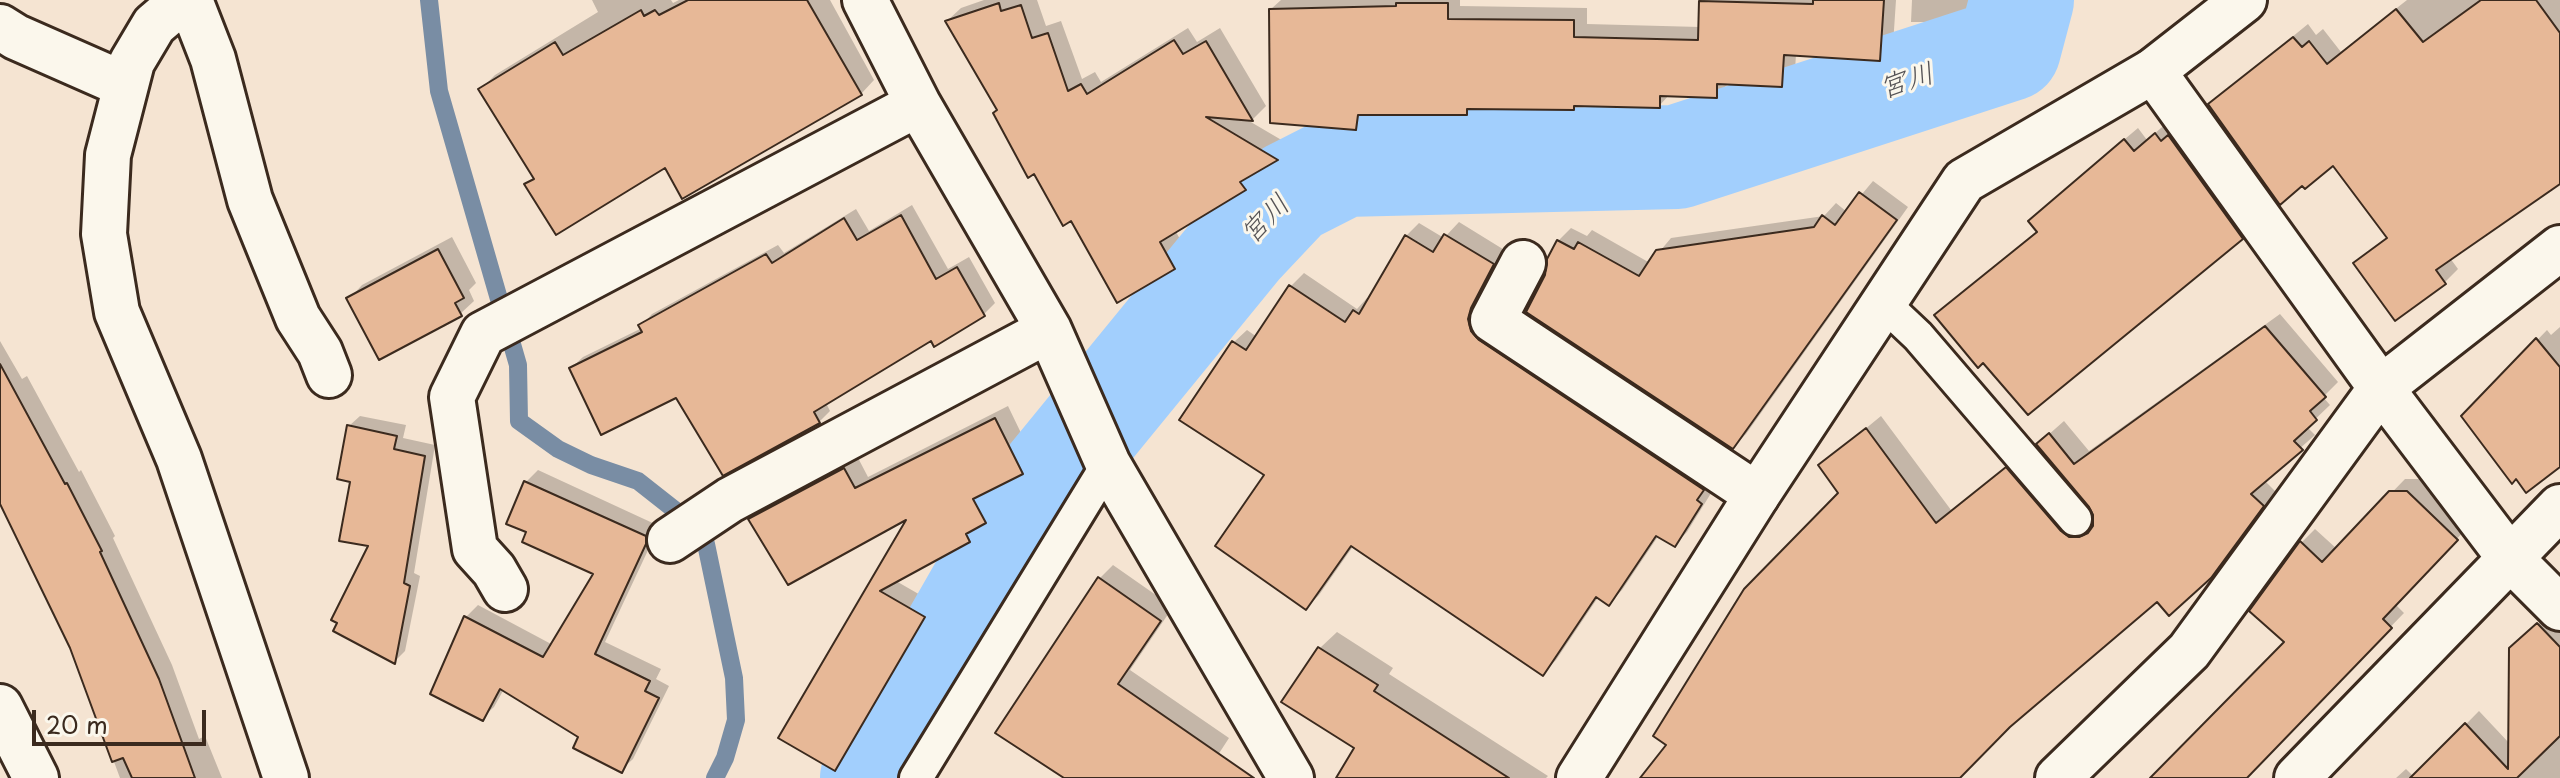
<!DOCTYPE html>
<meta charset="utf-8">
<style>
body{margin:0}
#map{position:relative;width:2560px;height:778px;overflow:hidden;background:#f5e4d2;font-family:"Playpen Sans",sans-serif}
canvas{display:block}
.scale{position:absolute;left:32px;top:710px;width:174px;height:36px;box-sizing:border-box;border:4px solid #3b2a1e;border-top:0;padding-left:10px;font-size:24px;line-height:28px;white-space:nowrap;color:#3b2a1e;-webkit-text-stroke:6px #fbf7ec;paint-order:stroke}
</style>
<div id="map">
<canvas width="2560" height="778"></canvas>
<div class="scale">20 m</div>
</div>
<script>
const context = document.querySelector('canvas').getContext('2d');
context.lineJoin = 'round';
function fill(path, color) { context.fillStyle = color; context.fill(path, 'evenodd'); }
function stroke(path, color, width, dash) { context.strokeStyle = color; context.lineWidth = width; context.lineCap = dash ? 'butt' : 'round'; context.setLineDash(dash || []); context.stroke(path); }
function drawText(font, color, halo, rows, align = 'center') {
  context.font = font + ' "Playpen Sans","Klee One",sans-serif'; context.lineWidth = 6; context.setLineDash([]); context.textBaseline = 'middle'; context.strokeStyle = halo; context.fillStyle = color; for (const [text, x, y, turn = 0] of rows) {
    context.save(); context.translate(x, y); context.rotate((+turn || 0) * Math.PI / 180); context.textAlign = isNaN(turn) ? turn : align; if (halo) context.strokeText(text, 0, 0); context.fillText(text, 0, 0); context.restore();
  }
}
fill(new Path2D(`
 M 592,0 L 671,0 L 673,3 L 679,0 L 830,0 L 874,80 L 861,94 L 665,165 L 527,185 L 535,176 L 481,89 L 495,75 L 598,12 Z
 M 984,0 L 1037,0 L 1046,26 L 1061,21 L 1082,79 L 1095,72 L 1101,82 L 1188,28 L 1197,42 L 1220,28 L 1266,106 L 1253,119 L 1244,118 L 1290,145 L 1277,158 L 1255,171 L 1258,175 L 1244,189 L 1175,230 L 1188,254 L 1174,268 L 1118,300 L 1072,218 L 999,109 L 947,21 L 961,8 Z
 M 1281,0 L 1460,0 L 1460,6 L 1587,8 L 1587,24 L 1700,27 L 1703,0 L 1896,0 L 1893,45 L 1879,59 L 1796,54 L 1795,71 L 1782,85 L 1729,83 L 1716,96 L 1670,94 L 1659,106 L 1577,104 L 1573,108 L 1473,107 L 1466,113 L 1370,113 L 1356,128 L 1271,9 Z
 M 1912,0 L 2008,0 L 1994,16 L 1964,15 L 1957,22 L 1911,22 Z
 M 2407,0 L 2560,0 L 2560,174 L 2450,258 L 2458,269 L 2445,282 L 2356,263 L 2388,236 L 2333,163 L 2210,104 L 2308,24 L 2316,35 L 2323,29 L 2341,52 Z
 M 2168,122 L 2255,225 L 2242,238 L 1984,361 L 1937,315 L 2038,230 L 2043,208 L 2138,128 L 2147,140 Z
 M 1873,181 L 1908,207 L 1746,434 L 1733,447 L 1547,275 L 1558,241 L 1571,228 L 1587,236 L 1592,230 L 1650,263 L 1671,238 L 1824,216 L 1836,203 L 1847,212 Z
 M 912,205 L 948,269 L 969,257 L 995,303 L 984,314 L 932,338 L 826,403 L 830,411 L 819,422 L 677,396 L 571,368 L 583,357 L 642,328 L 641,326 L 652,314 L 778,245 L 784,253 L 856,209 L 869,231 Z
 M 1459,222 L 1506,251 L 1483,293 L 1713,490 L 1687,532 L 1674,545 L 1659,535 L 1622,590 L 1609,603 L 1599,596 L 1556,660 L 1543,673 L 1354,545 L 1319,595 L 1306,608 L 1267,475 L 1234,342 L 1247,330 L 1257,337 L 1291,286 L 1304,273 L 1357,309 L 1367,298 L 1369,300 L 1406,236 L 1419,223 L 1444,238 Z
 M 452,237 L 476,283 L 469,290 L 474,301 L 460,314 L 349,299 L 362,285 Z
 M 2280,314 L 2338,382 L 2323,397 L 2330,405 L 2307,427 L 2315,435 L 2264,480 L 2276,492 L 2225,561 L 2210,576 L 2158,599 L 2011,723 L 1958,778 L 1642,778 L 1669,744 L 1841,493 L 1820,466 L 1881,416 L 1951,510 L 2021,455 L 2084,524 L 2095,524 L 2095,514 L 2038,444 L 2064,421 L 2089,451 Z
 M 2560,327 L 2560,427 L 2464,416 L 2547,330 L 2551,335 Z
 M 0,341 L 22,379 L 27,376 L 79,472 L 81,470 L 115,536 L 113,538 L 172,665 L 199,739 L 205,736 L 222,778 L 120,778 L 72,648 L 0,497 Z
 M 1008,406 L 1034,460 L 1022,472 L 987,490 L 997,509 L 980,524 L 982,528 L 969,541 L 896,581 L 936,604 L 847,756 L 835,768 L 781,737 L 911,515 L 751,519 L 764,506 L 857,456 L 868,477 Z
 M 360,416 L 406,425 L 403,438 L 435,445 L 414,573 L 420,576 L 405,651 L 395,661 L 371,545 L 352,480 L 349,426 Z
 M 538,470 L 657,525 L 657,531 L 605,642 L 661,669 L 656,679 L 669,686 L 633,759 L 621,770 L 581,736 L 504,689 L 494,707 L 482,718 L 432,693 L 466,617 L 478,605 L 553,645 L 596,573 L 529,531 L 526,482 Z
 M 2405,479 L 2421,479 L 2470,525 L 2395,604 L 2404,613 L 2244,778 L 2152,778 L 2286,642 L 2252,610 L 2302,542 L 2315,529 L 2337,549 Z
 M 1113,565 L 1173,607 L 1130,670 L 1229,738 L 1203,778 L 1068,778 L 1100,578 Z
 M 2552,611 L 2560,619 L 2560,778 L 2396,778 L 2406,769 L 2414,777 L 2479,711 L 2510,744 L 2526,635 Z
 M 1337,632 L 1393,668 L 1389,674 L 1548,776 L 1546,778 L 1340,778 L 1357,748 L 1320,648 Z`), '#0003');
stroke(new Path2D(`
 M 429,0 L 439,91 L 518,365 L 519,421 L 558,449 L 591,465 L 638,481 L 685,518 L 706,544 L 734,678 L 736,720 L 725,758 L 715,778`), '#798da4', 18);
stroke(new Path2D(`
 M 872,778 L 1030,502 L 1240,245 L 1289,193 L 1344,165 L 1677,157 L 2009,49 L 2022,0`), '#a2cffd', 104);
const building = new Path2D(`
 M 688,0 L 807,0 L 862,95 L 682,199 L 665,168 L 556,235 L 524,184 L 534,179 L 478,89 L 555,42 L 563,55 L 641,10 L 644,16 L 655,10 L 659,15 Z
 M 1813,0 L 1884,0 L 1880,61 L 1784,55 L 1782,87 L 1717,84 L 1717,98 L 1660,96 L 1660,108 L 1574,106 L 1574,110 L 1467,109 L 1467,115 L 1358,115 L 1356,130 L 1270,123 L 1269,9 L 1396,6 L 1396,3 L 1448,3 L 1448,19 L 1574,20 L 1574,37 L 1698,40 L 1699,1 L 1813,4 Z
 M 2481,0 L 2536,0 L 2560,33 L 2560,184 L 2436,270 L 2446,284 L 2395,321 L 2353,263 L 2387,238 L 2333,166 L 2305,189 L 2302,186 L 2280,205 L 2208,104 L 2293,37 L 2302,47 L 2309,41 L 2327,64 L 2396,9 L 2423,42 Z
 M 999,3 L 1001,11 L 1021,5 L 1032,38 L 1048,33 L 1068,91 L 1081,84 L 1087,94 L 1174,40 L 1183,54 L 1206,41 L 1253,121 L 1206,117 L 1278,160 L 1240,182 L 1246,190 L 1160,242 L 1175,269 L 1117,303 L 1071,221 L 1063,226 L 1034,174 L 1028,178 L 993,113 L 997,110 L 945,21 Z
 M 2155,133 L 2161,141 L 2168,135 L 2243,239 L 2028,415 L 1983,363 L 1978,368 L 1934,315 L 2037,232 L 2028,221 L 2124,139 L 2134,151 Z
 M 1859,192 L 1897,220 L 1733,449 L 1526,312 L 1545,275 L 1547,259 L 1557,240 L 1574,249 L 1578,242 L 1639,276 L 1656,250 L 1814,227 L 1822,215 L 1835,225 Z
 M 901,215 L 936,279 L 957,267 L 985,316 L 934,347 L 931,341 L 814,412 L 820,423 L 723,476 L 676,398 L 601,435 L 569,368 L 642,332 L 638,325 L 766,254 L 772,263 L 844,218 L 857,240 Z
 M 1444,234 L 1494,264 L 1471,308 L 1468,319 L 1471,331 L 1479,340 L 1704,490 L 1697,500 L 1702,504 L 1675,547 L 1656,536 L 1609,606 L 1596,597 L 1543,676 L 1351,546 L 1306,610 L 1215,546 L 1264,475 L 1179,420 L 1232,341 L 1246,350 L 1289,285 L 1345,322 L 1353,310 L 1359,314 L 1405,235 L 1433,252 Z
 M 438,249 L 464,298 L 455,303 L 462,316 L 379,360 L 346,298 Z
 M 2265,326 L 2326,397 L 2310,411 L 2317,420 L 2294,441 L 2303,450 L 2251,494 L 2264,506 L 2211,578 L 2169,616 L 2157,602 L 2010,727 L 1960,778 L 1640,778 L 1666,745 L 1653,736 L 1744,589 L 1838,493 L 1818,465 L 1866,428 L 1936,523 L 2006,467 L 2061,531 L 2069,537 L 2079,537 L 2088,533 L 2093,526 L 2093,515 L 2089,507 L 2036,444 L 2049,433 L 2074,464 Z
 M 2536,338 L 2560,367 L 2560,467 L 2526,493 L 2516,479 L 2512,484 L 2461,416 Z
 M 0,364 L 65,484 L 67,483 L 102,551 L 100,552 L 159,679 L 195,778 L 132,778 L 123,758 L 112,762 L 70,648 L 0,504 Z
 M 995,418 L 1023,474 L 973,499 L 986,523 L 966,534 L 970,542 L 880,591 L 925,617 L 835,771 L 778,738 L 906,520 L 788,585 L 748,519 L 844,468 L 855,488 Z
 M 347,425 L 397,436 L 394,449 L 425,456 L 404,583 L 410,586 L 395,664 L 333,631 L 337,623 L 331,620 L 368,546 L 339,541 L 350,482 L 337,479 Z
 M 524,481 L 646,536 L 646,544 L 595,654 L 650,681 L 645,691 L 659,698 L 622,773 L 573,748 L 578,737 L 500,689 L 483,721 L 430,694 L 464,616 L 543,657 L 593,574 L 522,542 L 526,532 L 506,524 Z
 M 2389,491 L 2407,491 L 2458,540 L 2383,619 L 2392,628 L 2247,778 L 2150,778 L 2284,642 L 2249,611 L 2300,541 L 2322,562 Z
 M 1098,577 L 1161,621 L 1118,684 L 1254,778 L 1064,778 L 995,733 Z
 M 2537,623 L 2560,647 L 2560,736 L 2517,778 L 2410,778 L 2465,723 L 2508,769 L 2509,648 Z
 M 1318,647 L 1378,685 L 1374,691 L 1509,778 L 1336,778 L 1354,748 L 1281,702 Z`);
fill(building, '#e7b897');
stroke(building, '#3b2a1e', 2);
const service = new Path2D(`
 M 1883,303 L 1918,336 L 2075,519
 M 916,778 L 1108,464`);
const minor = new Path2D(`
 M 183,0 L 154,25 L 132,62 L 108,155 L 104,234 L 117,312 L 179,459 L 286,778
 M 190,0 L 213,59 L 250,200 L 298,318 L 320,352 L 329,375
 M 865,0 L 918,104 L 1049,330 L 1108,464 L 1291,778
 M 0,27 L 16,37 L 125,85
 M 2153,71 L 2381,388 L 2560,248
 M 1523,263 L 1493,320 L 1757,495
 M 670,540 L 730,500 L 1049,330
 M 505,589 L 494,570 L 475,549 L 452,397 L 483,334 L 918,104
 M 0,707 L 36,778
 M 2058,778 L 2189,651 L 2381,388 L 2509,557 L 2560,608
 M 2297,778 L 2560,507`);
const tertiary = new Path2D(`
 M 1579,778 L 1757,495 L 1964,181 L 2153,71 L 2244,0`);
stroke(service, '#3b2a1e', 38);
stroke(minor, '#3b2a1e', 50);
stroke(tertiary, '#3b2a1e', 50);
stroke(service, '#fbf7ec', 32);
stroke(minor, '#fbf7ec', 44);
stroke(tertiary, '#fbf7ec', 44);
drawText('italic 28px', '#555356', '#fbf7ec', [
 ["宮川",1907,82,-18],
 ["宮川",1266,220,-45]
]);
</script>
